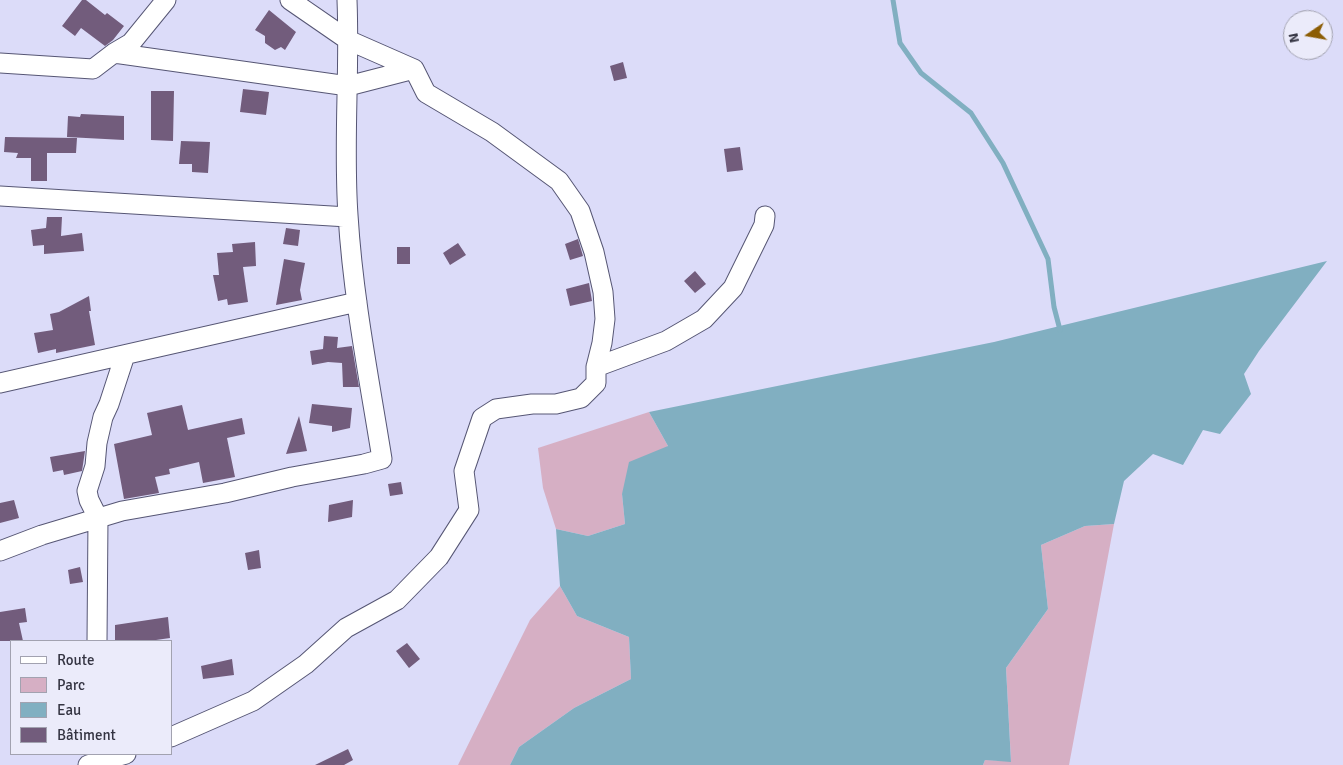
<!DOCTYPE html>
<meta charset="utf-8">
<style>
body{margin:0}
#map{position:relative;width:1343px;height:765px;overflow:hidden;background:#dcdcf9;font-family:Signika,sans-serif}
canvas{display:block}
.legend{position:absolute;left:10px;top:640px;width:162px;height:115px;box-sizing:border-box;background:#ebebfa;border:1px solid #a2a2b0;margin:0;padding:6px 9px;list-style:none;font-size:15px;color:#343442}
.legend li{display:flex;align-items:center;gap:10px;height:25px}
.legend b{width:25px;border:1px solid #a2a2b0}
.north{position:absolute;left:1283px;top:10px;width:50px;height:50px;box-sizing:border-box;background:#ebebfa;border:1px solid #a2a2b0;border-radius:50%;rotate:258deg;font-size:14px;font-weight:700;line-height:20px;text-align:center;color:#343442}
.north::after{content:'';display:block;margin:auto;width:18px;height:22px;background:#8c5d04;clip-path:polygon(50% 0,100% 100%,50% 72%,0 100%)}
</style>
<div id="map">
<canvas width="1343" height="765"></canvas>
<ul class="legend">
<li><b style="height:6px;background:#fff"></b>Route</li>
<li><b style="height:14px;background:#d6afc4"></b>Parc</li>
<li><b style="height:14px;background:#81afc1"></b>Eau</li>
<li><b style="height:14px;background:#725c7c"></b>Bâtiment</li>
</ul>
<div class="north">N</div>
</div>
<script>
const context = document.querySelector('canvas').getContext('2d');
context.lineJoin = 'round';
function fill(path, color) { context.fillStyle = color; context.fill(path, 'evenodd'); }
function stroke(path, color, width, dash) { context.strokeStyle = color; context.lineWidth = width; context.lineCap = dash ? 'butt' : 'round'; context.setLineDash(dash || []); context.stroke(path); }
fill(new Path2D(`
 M 649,412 L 668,446 L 622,494 L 625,524 L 588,536 L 556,529 L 543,488 L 538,448 Z
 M 1114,524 L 1069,765 L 983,765 L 985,760 L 1011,761 L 1006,668 L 1048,609 L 1041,545 L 1085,526 Z
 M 560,586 L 577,616 L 629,637 L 631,679 L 574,708 L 519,747 L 510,765 L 458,765 L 530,620 Z`), '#d6afc4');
fill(new Path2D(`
 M 1327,261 L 1259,351 L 1244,374 L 1251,394 L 1220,434 L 1203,430 L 1183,465 L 1153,454 L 1124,481 L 1114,524 L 1085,526 L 1041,545 L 1048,609 L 1006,668 L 1011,762 L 985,760 L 983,765 L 510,765 L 519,747 L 574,708 L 631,679 L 629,637 L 577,616 L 560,586 L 556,529 L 588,536 L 625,524 L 622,494 L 629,462 L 668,446 L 649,412 L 994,342 Z`), '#81afc1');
stroke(new Path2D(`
 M 893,0 L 900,43 L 921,73 L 971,113 L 1003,163 L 1048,259 L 1054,307 L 1060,330`), '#81afc1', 5);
fill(new Path2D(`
 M 82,0 L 86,0 L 105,15 L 107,13 L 124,26 L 113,40 L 105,46 L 81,28 L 75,36 L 62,26 Z
 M 269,10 L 296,32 L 285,50 L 281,47 L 275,50 L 265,43 L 265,36 L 255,30 Z
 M 623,62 L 627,78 L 614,81 L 610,66 Z
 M 243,89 L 269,92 L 266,115 L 240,112 Z
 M 151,91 L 174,91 L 173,141 L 151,140 Z
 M 81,114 L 124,116 L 124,140 L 67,137 L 68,116 L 80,117 Z
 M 5,137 L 77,138 L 76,153 L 47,153 L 47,181 L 31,181 L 31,158 L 16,158 L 18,153 L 4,152 Z
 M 181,141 L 210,142 L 208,173 L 192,172 L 192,164 L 179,164 Z
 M 740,147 L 743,170 L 727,172 L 724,149 Z
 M 47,217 L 62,217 L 61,236 L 82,233 L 84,251 L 44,254 L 44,245 L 33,246 L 31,230 L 46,228 Z
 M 286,228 L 300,230 L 298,246 L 283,244 Z
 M 578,239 L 583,256 L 570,260 L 565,244 Z
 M 255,242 L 256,266 L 243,267 L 248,302 L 228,305 L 227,299 L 218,301 L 213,275 L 219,275 L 217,253 L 233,252 L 232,244 Z
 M 458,243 L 466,255 L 450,265 L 443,253 Z
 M 397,247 L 410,247 L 410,264 L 397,264 Z
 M 284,259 L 305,263 L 300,290 L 302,300 L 276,305 Z
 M 695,271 L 706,284 L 695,293 L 684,281 Z
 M 589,283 L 592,301 L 570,306 L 566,289 Z
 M 89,296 L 91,311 L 89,311 L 95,345 L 56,353 L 56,349 L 38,353 L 34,333 L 53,330 L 50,314 L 59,312 Z
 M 324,336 L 338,337 L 337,348 L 352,346 L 359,387 L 343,387 L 342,363 L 328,362 L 312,365 L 310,351 L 323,349 Z
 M 312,404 L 352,408 L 350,428 L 332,432 L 332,426 L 309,423 Z
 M 182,405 L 188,430 L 242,418 L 245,434 L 227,438 L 235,477 L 203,483 L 199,462 L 169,469 L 170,474 L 155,477 L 159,493 L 124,499 L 114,444 L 152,435 L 147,413 Z
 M 299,416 L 307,451 L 286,454 Z
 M 85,451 L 82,471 L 64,475 L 63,470 L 53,472 L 50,457 Z
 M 401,482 L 403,494 L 390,496 L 388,484 Z
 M 14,500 L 19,518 L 0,523 L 0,503 Z
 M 353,500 L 352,517 L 328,522 L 329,505 Z
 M 259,550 L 261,568 L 248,570 L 245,553 Z
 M 80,567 L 83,582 L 70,584 L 68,570 Z
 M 25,608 L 27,622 L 19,623 L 23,641 L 0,641 L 0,612 Z
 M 168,617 L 170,638 L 149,641 L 115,641 L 115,625 Z
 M 407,643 L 420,659 L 409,668 L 396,651 Z
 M 232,659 L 234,675 L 203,679 L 201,666 Z
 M 348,749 L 353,760 L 344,765 L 315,765 Z`), '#725c7c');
const street = new Path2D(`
 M 290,0 L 348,40 L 414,69 L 426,93 L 492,132 L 559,181 L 580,211 L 594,252 L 603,292 L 605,319 L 602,343 L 596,367
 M 114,53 L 348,86 L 414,69
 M 0,63 L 93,69 L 114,53 L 131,43 L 166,0
 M 0,196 L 348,217
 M 0,383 L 357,302
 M 0,551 L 42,535 L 122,511 L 225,493 L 292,477 L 364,464 L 382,459 C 369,378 353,297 348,215 C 343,144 350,72 347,0
 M 97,641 L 98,518 L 89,500 L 87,491 L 95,466 L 97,443 L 103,417 L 109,404 L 125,355
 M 171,737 L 253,701 L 306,664 L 346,628 L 397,600 L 439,557 L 469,510 L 464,471 L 482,418 L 496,409 L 532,404 L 556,404 L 581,398 L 596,383 L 596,367 L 666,341 L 704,319 L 733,288 L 764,225 L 765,216
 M 88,765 L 126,754`);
stroke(street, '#565674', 21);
stroke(street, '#fff', 19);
</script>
